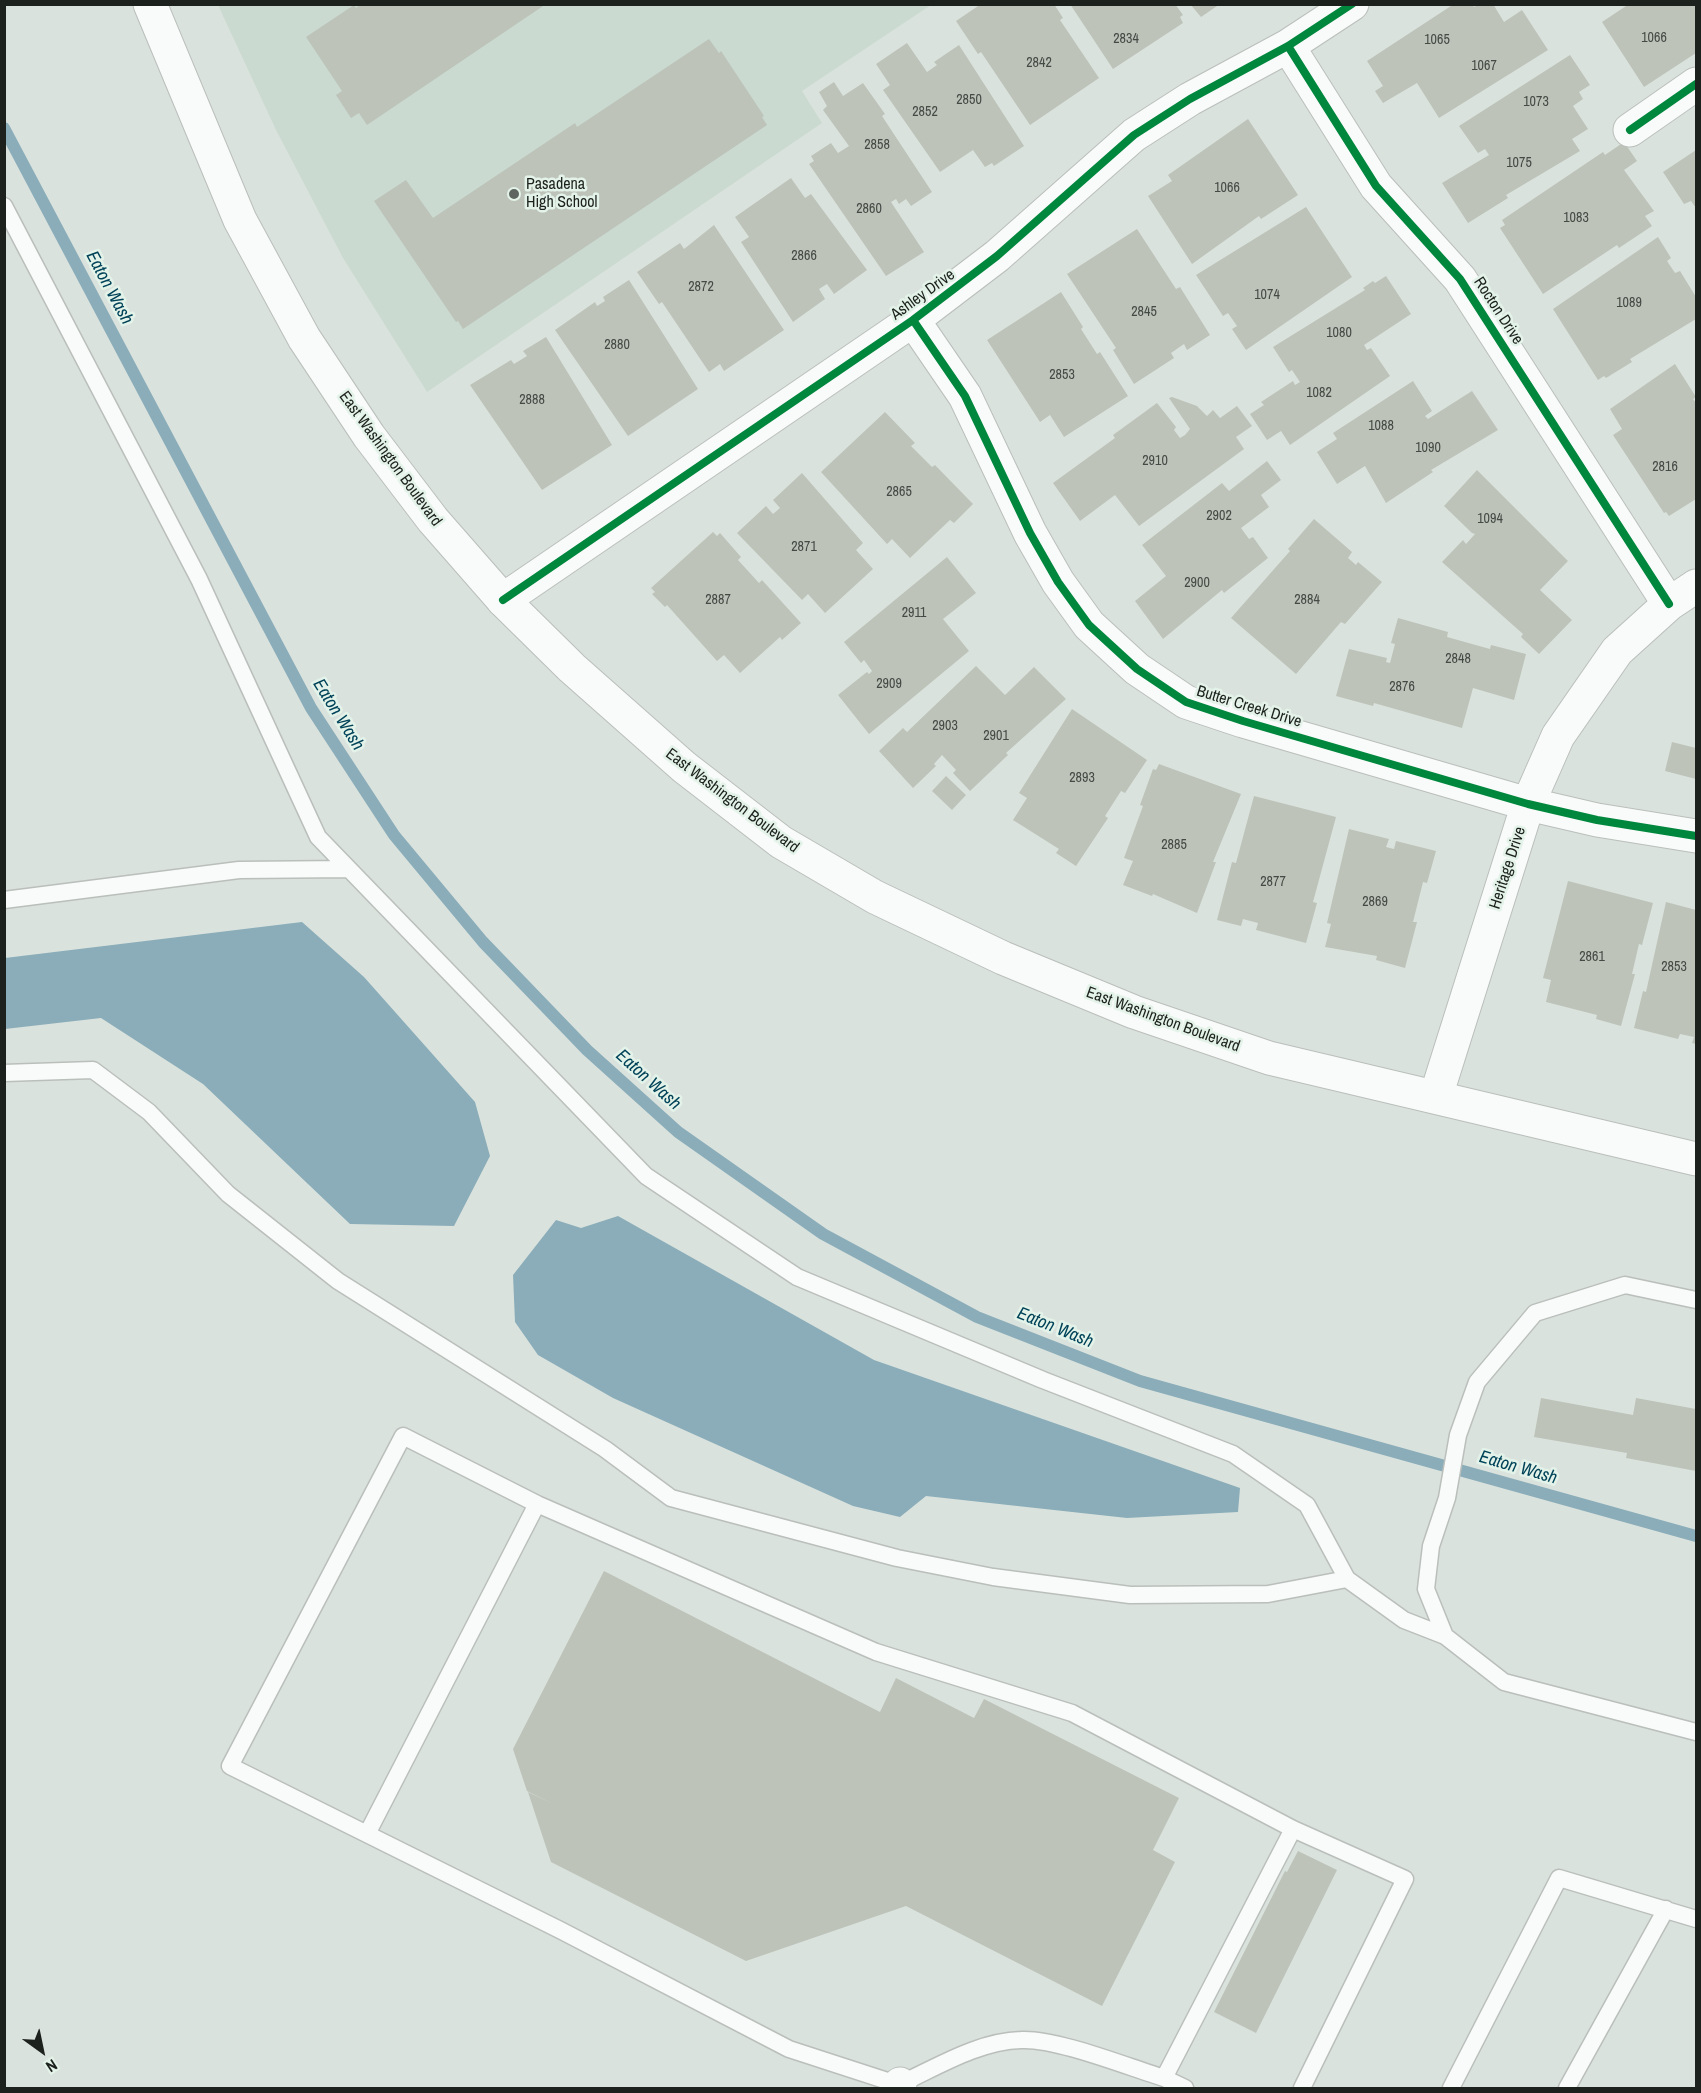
<!DOCTYPE html>
<style>
body{margin:0}
#map{position:relative;width:1701px;height:2093px;overflow:hidden;background:#dae2dd;font-family:"Archivo Narrow",sans-serif}
canvas{display:block}
.frame{position:absolute;inset:0;border:6px solid #1c211d;pointer-events:none}
.north{position:absolute;left:12px;top:2021px;width:60px;height:60px;-webkit-text-stroke:4px #e4f3e9;paint-order:stroke;rotate:147deg;font-size:16px;font-weight:700;line-height:24px;text-align:center;color:#1c211d}
.north::after{content:'';display:block;margin:auto;width:21px;height:27px;background:#1c211d;clip-path:polygon(50% 0,100% 100%,50% 72%,0 100%)}
</style>
<div id="map">
<canvas width="1701" height="2093"></canvas>
<div class="frame"></div>
<div class="north">N</div>
</div>
<script>
const context = document.querySelector('canvas').getContext('2d');
context.lineJoin = 'round';
function fill(path, color) { context.fillStyle = color; context.fill(path, 'evenodd'); }
function stroke(path, color, width, dash) { context.strokeStyle = color; context.lineWidth = width; context.lineCap = dash ? 'butt' : 'round'; context.setLineDash(dash || []); context.stroke(path); }
function drawText(font, color, halo, rows, align = 'center') {
  context.font = font + ' "Archivo Narrow",sans-serif'; context.lineWidth = 5; context.setLineDash([]); context.textBaseline = 'middle'; context.strokeStyle = halo; context.fillStyle = color; for (const [text, x, y, turn = 0] of rows) {
    context.save(); context.translate(x, y); context.rotate((+turn || 0) * Math.PI / 180); context.textAlign = isNaN(turn) ? turn : align; if (halo) context.strokeText(text, 0, 0); context.fillText(text, 0, 0); context.restore();
  }
}
fill(new Path2D(`
 M 218,5 L 931,5 L 802,91 L 822,123 L 427,392 L 343,258 L 276,130 Z`), '#cadad0');
fill(new Path2D(`
 M 302,922 L 364,977 L 475,1102 L 490,1156 L 454,1226 L 350,1224 L 203,1084 L 101,1018 L 5,1029 L 5,958 Z
 M 618,1216 L 874,1360 L 1240,1488 L 1238,1512 L 1127,1518 L 926,1496 L 900,1517 L 853,1506 L 613,1398 L 538,1355 L 515,1322 L 513,1275 L 556,1220 L 581,1228 Z`), '#8aadb9');
stroke(new Path2D(`
 M 4,128 L 311,708 L 394,835 L 483,942 L 587,1050 L 678,1132 L 823,1234 L 977,1317 L 1140,1381 L 1696,1536`), '#8aadb9', 12);
fill(new Path2D(`
 M 361,4 L 546,4 L 367,125 L 359,113 L 351,118 L 336,95 L 342,91 L 306,37 L 354,5 L 356,8 Z
 M 981,4 L 1054,4 L 1063,18 L 1060,20 L 1099,78 L 1030,125 L 981,52 L 978,54 L 956,21 Z
 M 1070,4 L 1175,4 L 1183,15 L 1180,17 L 1183,23 L 1113,69 Z
 M 1190,4 L 1220,4 L 1201,17 Z
 M 1454,4 L 1472,4 L 1474,7 L 1479,4 L 1493,4 L 1504,22 L 1522,10 L 1548,50 L 1439,118 L 1417,83 L 1383,103 L 1375,91 L 1383,86 L 1367,61 Z
 M 1629,4 L 1696,4 L 1696,53 L 1644,87 L 1602,22 Z
 M 709,39 L 719,53 L 721,51 L 764,116 L 762,117 L 767,125 L 463,329 L 458,321 L 456,322 L 374,201 L 406,180 L 433,218 L 575,123 L 577,127 Z
 M 907,43 L 927,72 L 937,65 L 934,62 L 959,45 L 1024,146 L 994,166 L 992,163 L 985,167 L 973,150 L 940,172 L 883,90 L 890,85 L 876,64 Z
 M 1570,55 L 1590,85 L 1579,92 L 1583,99 L 1573,106 L 1588,129 L 1572,139 L 1580,151 L 1506,195 L 1508,198 L 1468,223 L 1442,183 L 1489,155 L 1485,149 L 1478,153 L 1459,126 Z
 M 834,82 L 843,96 L 863,83 L 885,114 L 882,116 L 932,192 L 911,206 L 906,199 L 899,204 L 896,199 L 891,202 L 924,252 L 886,276 L 809,164 L 814,161 L 811,156 L 831,143 L 838,153 L 849,146 L 823,110 L 827,106 L 819,92 Z
 M 1248,119 L 1298,195 L 1261,219 L 1259,216 L 1192,264 L 1148,196 L 1172,181 L 1168,175 Z
 M 1624,142 L 1637,161 L 1624,170 L 1654,211 L 1645,216 L 1652,226 L 1619,248 L 1617,245 L 1543,294 L 1500,228 L 1505,225 L 1502,220 L 1603,152 L 1605,155 Z
 M 1696,150 L 1696,208 L 1691,201 L 1684,204 L 1663,172 Z
 M 791,178 L 805,198 L 811,194 L 867,270 L 834,294 L 827,284 L 819,289 L 825,299 L 793,322 L 741,242 L 749,237 L 735,217 Z
 M 1306,207 L 1352,277 L 1246,350 L 1232,329 L 1237,326 L 1228,313 L 1223,316 L 1196,275 Z
 M 714,225 L 784,330 L 724,371 L 720,364 L 709,372 L 662,302 L 659,304 L 637,272 L 680,243 L 684,249 Z
 M 1137,229 L 1176,289 L 1180,287 L 1210,335 L 1187,350 L 1184,344 L 1171,353 L 1174,358 L 1134,384 L 1113,350 L 1116,348 L 1067,274 Z
 M 1658,237 L 1671,258 L 1667,261 L 1675,273 L 1680,271 L 1696,297 L 1696,319 L 1630,359 L 1632,362 L 1606,378 L 1604,376 L 1598,380 L 1553,309 Z
 M 1386,276 L 1411,314 L 1364,345 L 1367,350 L 1371,348 L 1390,376 L 1290,445 L 1281,431 L 1267,440 L 1250,414 L 1264,405 L 1261,402 L 1293,381 L 1295,385 L 1300,382 L 1292,370 L 1289,372 L 1273,347 L 1365,290 L 1363,288 L 1373,281 L 1375,283 Z
 M 629,280 L 698,389 L 628,436 L 555,330 L 595,302 L 597,306 L 605,301 L 603,297 Z
 M 1061,292 L 1083,327 L 1081,329 L 1097,354 L 1100,352 L 1128,396 L 1064,437 L 1050,415 L 1040,422 L 987,340 Z
 M 546,337 L 612,445 L 542,490 L 470,385 L 511,360 L 514,364 L 527,356 L 523,351 Z
 M 1675,364 L 1696,397 L 1693,399 L 1696,403 L 1696,499 L 1669,516 L 1666,512 L 1664,513 L 1613,435 L 1622,429 L 1610,409 Z
 M 1413,381 L 1432,411 L 1425,416 L 1428,419 L 1472,391 L 1498,430 L 1431,470 L 1433,472 L 1386,503 L 1365,466 L 1337,484 L 1317,452 L 1337,439 L 1333,433 Z
 M 1172,397 L 1197,406 L 1207,416 L 1213,410 L 1220,418 L 1237,406 L 1252,426 L 1236,437 L 1244,449 L 1139,526 L 1115,495 L 1080,521 L 1053,483 L 1115,438 L 1113,435 L 1157,403 L 1176,427 L 1174,430 L 1180,438 L 1185,435 L 1190,429 L 1169,398 Z
 M 885,412 L 915,443 L 911,446 L 932,467 L 935,465 L 973,504 L 954,523 L 950,520 L 910,558 L 892,539 L 887,544 L 821,472 Z
 M 1267,461 L 1281,480 L 1261,495 L 1269,507 L 1241,528 L 1249,539 L 1253,537 L 1268,558 L 1224,593 L 1222,590 L 1163,639 L 1135,601 L 1166,576 L 1142,545 L 1222,483 L 1229,491 Z
 M 1477,470 L 1568,561 L 1540,590 L 1572,620 L 1539,654 L 1521,637 L 1523,634 L 1442,562 L 1463,540 L 1466,544 L 1475,534 L 1472,533 L 1444,506 Z
 M 802,473 L 863,543 L 856,550 L 873,569 L 825,613 L 808,594 L 802,600 L 737,533 L 766,506 L 773,514 L 780,508 L 773,500 Z
 M 1314,519 L 1352,552 L 1348,558 L 1356,565 L 1358,562 L 1382,582 L 1345,624 L 1341,622 L 1296,674 L 1231,618 L 1290,551 L 1288,549 Z
 M 713,532 L 717,536 L 720,533 L 741,557 L 738,560 L 759,583 L 762,580 L 801,623 L 782,640 L 780,637 L 740,673 L 724,655 L 717,661 L 667,605 L 665,607 L 652,594 L 655,592 L 651,588 Z
 M 947,557 L 976,593 L 943,619 L 969,651 L 869,734 L 838,695 L 867,672 L 869,674 L 872,671 L 864,660 L 861,663 L 844,642 Z
 M 1398,618 L 1448,632 L 1447,637 L 1490,649 L 1491,645 L 1526,654 L 1514,700 L 1473,688 L 1462,728 L 1374,703 L 1373,706 L 1336,696 L 1349,649 L 1387,658 L 1386,662 L 1390,663 L 1395,644 L 1391,643 Z
 M 976,666 L 1005,695 L 1034,667 L 1066,699 L 1006,753 L 1008,755 L 970,791 L 953,773 L 956,770 L 942,755 L 934,764 L 936,766 L 913,788 L 879,751 L 903,728 L 907,732 Z
 M 1072,709 L 1147,760 L 1125,793 L 1121,791 L 1105,816 L 1108,818 L 1076,866 L 1056,853 L 1059,849 L 1013,820 L 1027,798 L 1019,793 Z
 M 1672,742 L 1696,748 L 1696,779 L 1665,771 Z
 M 1159,764 L 1241,794 L 1213,862 L 1216,862 L 1197,913 L 1153,894 L 1152,896 L 1123,885 L 1133,861 L 1124,858 L 1143,806 L 1140,805 L 1153,769 L 1156,770 Z
 M 946,776 L 966,795 L 952,810 L 932,791 Z
 M 1254,796 L 1336,817 L 1313,902 L 1317,903 L 1306,943 L 1256,930 L 1258,923 L 1243,919 L 1241,926 L 1217,920 L 1232,862 L 1236,863 Z
 M 1349,829 L 1389,839 L 1386,847 L 1394,849 L 1396,841 L 1436,851 L 1427,883 L 1423,882 L 1413,922 L 1417,922 L 1405,968 L 1376,960 L 1377,956 L 1325,947 L 1331,924 L 1327,923 Z
 M 1568,881 L 1653,903 L 1642,945 L 1639,944 L 1632,974 L 1635,974 L 1621,1026 L 1596,1019 L 1597,1015 L 1546,1002 L 1551,980 L 1543,978 Z
 M 1666,902 L 1696,910 L 1696,1044 L 1692,1043 L 1694,1037 L 1680,1034 L 1678,1039 L 1634,1028 L 1643,991 L 1646,992 Z
 M 1541,1398 L 1633,1415 L 1636,1398 L 1696,1409 L 1696,1471 L 1626,1458 L 1627,1453 L 1534,1437 Z
 M 604,1571 L 880,1712 L 896,1678 L 974,1718 L 984,1699 L 1179,1798 L 1153,1850 L 1175,1862 L 1102,2006 L 906,1906 L 746,1961 L 551,1862 L 528,1792 L 553,1804 L 527,1791 L 513,1749 Z
 M 1298,1851 L 1337,1870 L 1256,2033 L 1214,2012 L 1285,1871 L 1287,1872 Z`), '#bdc3b9');
const lane = new Path2D(`
 M 4,206 L 199,579 L 318,837 L 646,1176 L 797,1277 L 1043,1380 L 1233,1454 L 1307,1505 L 1347,1579 L 1404,1620 L 1445,1636
 M 4,900 L 239,870 L 348,869
 M 4,1073 L 93,1070 L 149,1112 L 228,1194 L 338,1281 L 605,1449 L 671,1498 L 897,1558 L 993,1577 L 1130,1595 L 1268,1594 L 1347,1579
 M 1696,1300 L 1625,1285 L 1535,1313 L 1477,1382 L 1458,1435 L 1447,1498 L 1431,1546 L 1426,1589 L 1445,1636 L 1504,1682 L 1696,1732
 M 537,1504 L 876,1652 L 1072,1713 L 1293,1829 L 1405,1879 L 1302,2088
 M 367,1834 L 537,1504 L 403,1436 L 230,1766 L 560,1930 L 789,2049 L 903,2086
 M 900,2084 C 937,2067 979,2041 1021,2040 C 1056,2038 1128,2067 1164,2078
 M 1185,2088 L 1164,2078 L 1293,1829
 M 1451,2088 L 1559,1878 L 1696,1919
 M 1567,2088 L 1666,1909`);
const street = new Path2D(`
 M 1288,46 L 1376,186 L 1460,279 L 1669,604
 M 1630,130 L 1696,84
 M 913,320 L 965,396 L 1030,533 L 1058,582 L 1089,625 L 1137,669 L 1186,702 L 1243,721 L 1528,804 L 1597,820 L 1696,836
 M 503,600 L 913,320 L 997,256 L 1134,135 L 1190,99 L 1288,46 L 1352,4
 M 1436,1096 L 1528,804 L 1558,736 L 1617,651 L 1669,604 L 1696,586
 M 898,2088 L 900,2084`);
const secondary = new Path2D(`
 M 150,4 L 240,220 L 304,338 L 369,436 L 433,520 L 503,600 L 572,668 L 684,767 L 781,842 L 875,897 L 1003,958 L 1134,1012 L 1269,1058 L 1696,1159`);
stroke(lane, '#babfbb', 19);
stroke(street, '#babfbb', 35);
stroke(secondary, '#babfbb', 35);
stroke(lane, '#f9fbfa', 16);
stroke(street, '#f9fbfa', 33);
stroke(secondary, '#f9fbfa', 33);
stroke(new Path2D(`
 M 1288,46 L 1376,186 L 1460,279 L 1669,604
 M 1630,130 L 1696,84
 M 913,320 L 965,396 L 1030,533 L 1058,582 L 1089,625 L 1137,669 L 1186,702 L 1243,721 L 1528,804 L 1597,820 L 1696,836
 M 503,600 L 913,320 L 997,256 L 1134,135 L 1190,99 L 1288,46 L 1352,4`), '#00873e', 8);
for (const [x, y, r, color] of [
 [514,194,6,"#5e6560"]
]) { const dot = new Path2D(); dot.arc(x, y, r, 0, 2 * Math.PI); context.fillStyle = color; context.fill(dot); stroke(dot, '#e4f3e9', 2); }
drawText('14px', '#444a44', null, [
 ["1066",1654,38],
 ["2834",1126,39],
 ["1065",1437,40],
 ["2842",1039,63],
 ["1067",1484,66],
 ["2850",969,100],
 ["1073",1536,102],
 ["2852",925,112],
 ["2858",877,145],
 ["1075",1519,163],
 ["1066",1227,188],
 ["2860",869,209],
 ["1083",1576,218],
 ["2866",804,256],
 ["2872",701,287],
 ["1074",1267,295],
 ["1089",1629,303],
 ["2845",1144,312],
 ["1080",1339,333],
 ["2880",617,345],
 ["2853",1062,375],
 ["1082",1319,393],
 ["2888",532,400],
 ["1088",1381,426],
 ["1090",1428,448],
 ["2910",1155,461],
 ["2816",1665,467],
 ["2865",899,492],
 ["2902",1219,516],
 ["1094",1490,519],
 ["2871",804,547],
 ["2900",1197,583],
 ["2887",718,600],
 ["2884",1307,600],
 ["2911",914,613],
 ["2848",1458,659],
 ["2909",889,684],
 ["2876",1402,687],
 ["2903",945,726],
 ["2901",996,736],
 ["2893",1082,778],
 ["2885",1174,845],
 ["2877",1273,882],
 ["2869",1375,902],
 ["2861",1592,957],
 ["2853",1674,967]
]);
drawText('16px', '#1c211d', '#e4f3e9', [
 ["Pasadena",526,185],
 ["High School",526,203]
], 'left');
drawText('16px', '#1c211d', '#e4f3e9', [
 ["Ashley Drive",923,295,-36],
 ["Rocton Drive",1498,311,57],
 ["East Washington Boulevard",390,459,54],
 ["Butter Creek Drive",1249,707,17],
 ["East Washington Boulevard",732,801,37],
 ["Heritage Drive",1508,868,-72],
 ["East Washington Boulevard",1163,1020,20]
]);
drawText('italic 18px', '#004359', '#e4f3e9', [
 ["Eaton Wash",109,288,62],
 ["Eaton Wash",338,715,58],
 ["Eaton Wash",648,1080,42],
 ["Eaton Wash",1055,1328,22],
 ["Eaton Wash",1518,1468,16]
]);
</script>
